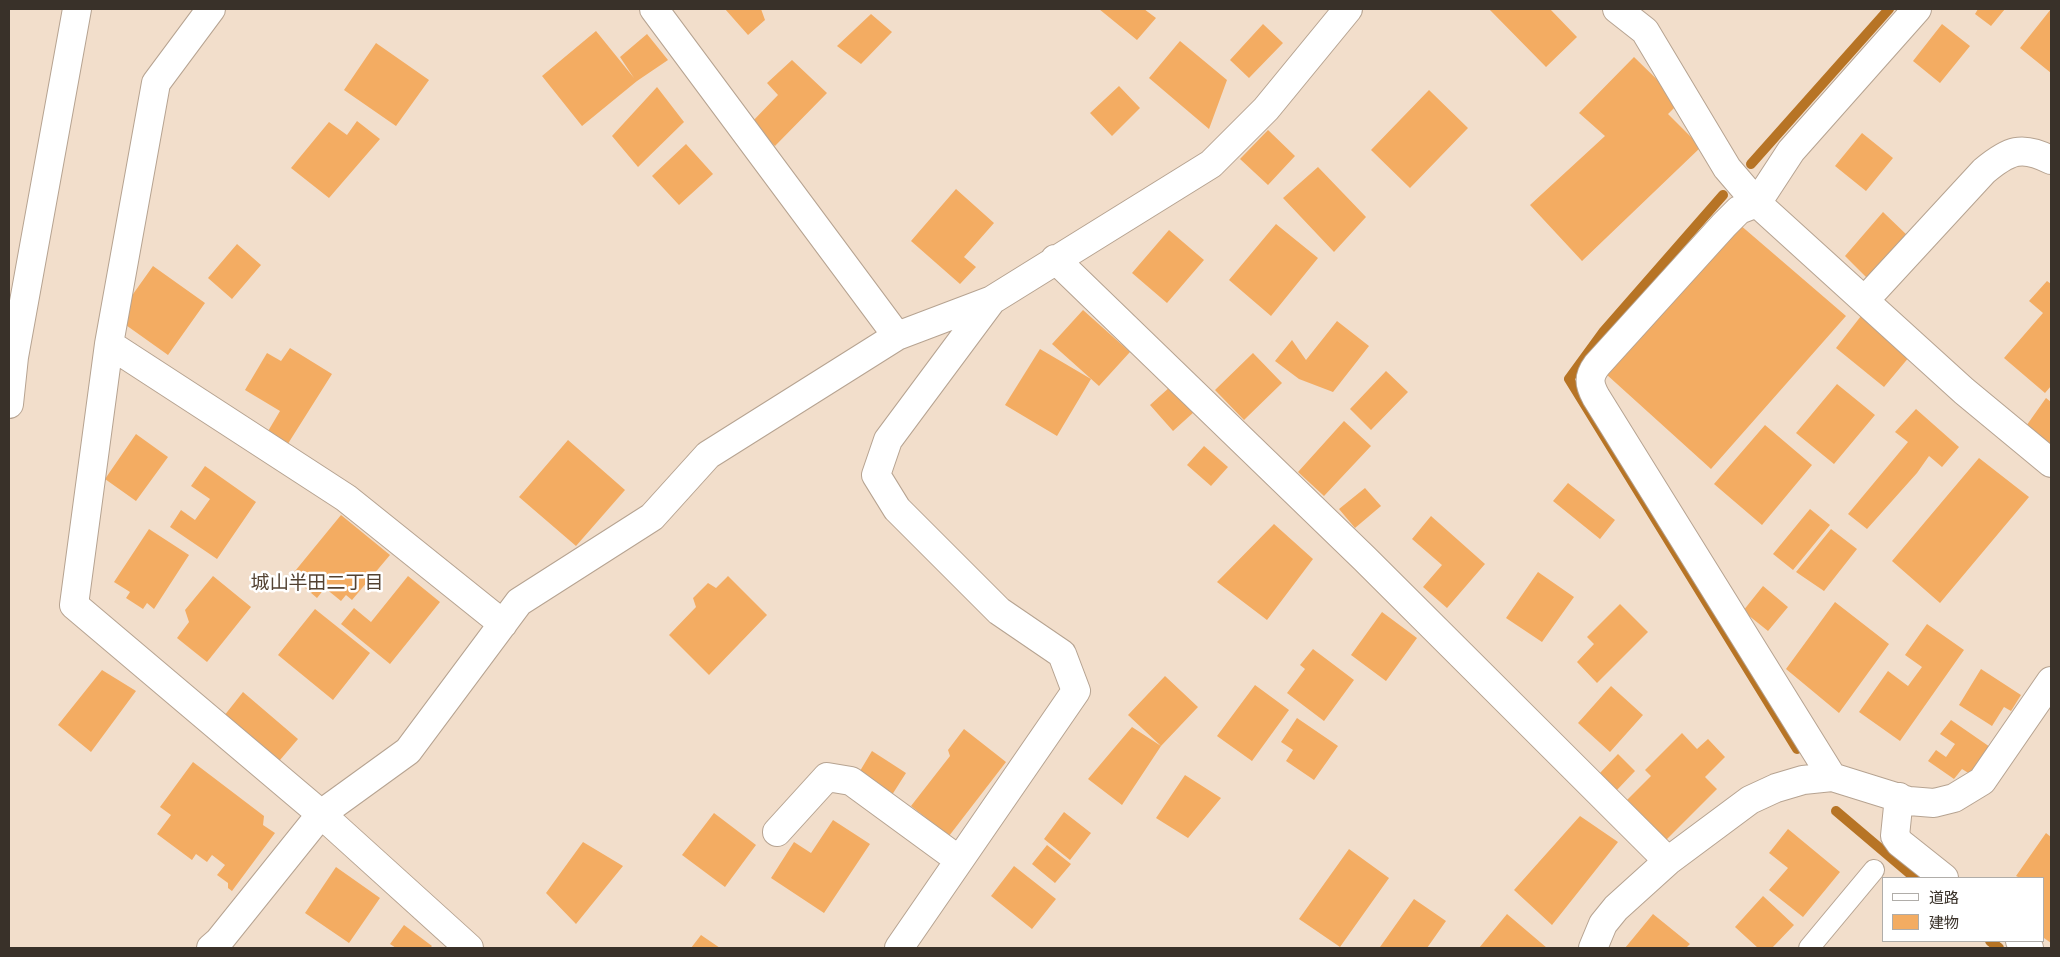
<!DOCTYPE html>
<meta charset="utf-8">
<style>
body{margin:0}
#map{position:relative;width:2060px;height:957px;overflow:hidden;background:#f2decb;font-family:Inter,"Noto Sans JP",sans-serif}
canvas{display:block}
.frame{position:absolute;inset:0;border:10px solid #393129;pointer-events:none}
.legend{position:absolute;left:1882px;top:877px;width:162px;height:65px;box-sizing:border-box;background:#fff;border:1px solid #b0ada9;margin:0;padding:6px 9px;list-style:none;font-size:15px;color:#393129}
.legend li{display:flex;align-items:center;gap:10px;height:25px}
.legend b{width:25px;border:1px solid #b0ada9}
</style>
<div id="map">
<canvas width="2060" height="957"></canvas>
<div class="frame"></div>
<ul class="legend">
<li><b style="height:6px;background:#fff"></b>道路</li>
<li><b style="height:14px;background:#f3ac62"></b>建物</li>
</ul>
</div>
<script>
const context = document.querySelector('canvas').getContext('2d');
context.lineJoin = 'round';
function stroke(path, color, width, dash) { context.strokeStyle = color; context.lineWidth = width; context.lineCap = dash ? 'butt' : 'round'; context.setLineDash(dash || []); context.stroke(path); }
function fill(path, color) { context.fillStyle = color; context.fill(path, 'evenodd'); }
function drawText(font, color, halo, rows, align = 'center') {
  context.font = font + ' Inter,"Noto Sans JP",sans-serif'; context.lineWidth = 5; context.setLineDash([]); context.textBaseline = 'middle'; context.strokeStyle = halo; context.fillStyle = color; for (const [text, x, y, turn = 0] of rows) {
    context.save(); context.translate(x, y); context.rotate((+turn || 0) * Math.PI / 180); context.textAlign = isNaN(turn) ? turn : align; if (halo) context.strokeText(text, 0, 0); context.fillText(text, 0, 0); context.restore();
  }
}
stroke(new Path2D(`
 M 1751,164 L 1889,9
 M 1723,195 L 1604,331 L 1569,379 L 1797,749
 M 1836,811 L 1915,878
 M 1990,941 L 1999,948`), '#b77425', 10);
fill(new Path2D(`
 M 725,9 L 761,9 L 765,20 L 748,35 Z
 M 1099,9 L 1144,9 L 1156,18 L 1137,40 Z
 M 1489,9 L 1550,9 L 1577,37 L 1546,67 Z
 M 1978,9 L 2005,9 L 1991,26 L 1975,14 Z
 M 2051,9 L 2051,73 L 2020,48 Z
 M 871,14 L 892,32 L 861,64 L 837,46 Z
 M 1263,24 L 1283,43 L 1249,78 L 1230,60 Z
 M 1942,24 L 1970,46 L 1940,83 L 1913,61 Z
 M 596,31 L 634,78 L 620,57 L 647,34 L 668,60 L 637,81 L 582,126 L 542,76 Z
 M 1180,41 L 1227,80 L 1209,129 L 1149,78 Z
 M 376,43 L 429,80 L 396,126 L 344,90 Z
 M 1634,57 L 1680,102 L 1668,114 L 1701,147 L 1582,261 L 1530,205 L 1605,136 L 1579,113 Z
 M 792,60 L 827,93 L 775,146 L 750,124 L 778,95 L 767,83 Z
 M 1119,86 L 1140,108 L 1112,136 L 1090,113 Z
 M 657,87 L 684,122 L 638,167 L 612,136 Z
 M 1429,90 L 1468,128 L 1410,188 L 1371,150 Z
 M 357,121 L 380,139 L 329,198 L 291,168 L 329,122 L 347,135 Z
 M 1268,130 L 1295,156 L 1268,185 L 1240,159 Z
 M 1862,133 L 1893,158 L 1866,191 L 1835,166 Z
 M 686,144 L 713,174 L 679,205 L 652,176 Z
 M 1318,167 L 1366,217 L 1334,252 L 1283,198 Z
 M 956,189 L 994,223 L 964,257 L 976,267 L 960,284 L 911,241 Z
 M 1883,212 L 1908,236 L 1869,280 L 1845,256 Z
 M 1276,224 L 1318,258 L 1271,316 L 1229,280 Z
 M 1739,224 L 1846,316 L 1711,469 L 1606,374 Z
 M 1169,230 L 1204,260 L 1167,303 L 1132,273 Z
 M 237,244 L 261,265 L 232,299 L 208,278 Z
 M 153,266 L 205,303 L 168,355 L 116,318 Z
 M 2047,281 L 2051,284 L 2051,386 L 2045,393 L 2004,358 L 2043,313 L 2029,301 Z
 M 1083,310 L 1130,352 L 1099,386 L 1052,344 Z
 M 1861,316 L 1910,356 L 1884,387 L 1836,348 Z
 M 1337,321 L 1369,346 L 1333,392 L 1299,379 L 1275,361 L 1292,340 L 1306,360 Z
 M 290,348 L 332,374 L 284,450 L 264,438 L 280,411 L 245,390 L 267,353 L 281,361 Z
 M 1040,349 L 1091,379 L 1057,436 L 1005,405 Z
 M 1253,353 L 1282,383 L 1244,420 L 1215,390 Z
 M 1386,371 L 1408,392 L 1371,430 L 1350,409 Z
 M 1837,384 L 1875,415 L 1834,464 L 1796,433 Z
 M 1171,386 L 1194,412 L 1173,431 L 1150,405 Z
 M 2046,398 L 2051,402 L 2051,450 L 2024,429 Z
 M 1916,409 L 1959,447 L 1942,467 L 1929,456 L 1917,473 L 1867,529 L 1848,514 L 1908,442 L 1895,432 Z
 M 1344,421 L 1371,446 L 1324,496 L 1298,472 Z
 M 1765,425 L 1812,465 L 1762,525 L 1714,484 Z
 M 136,434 L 168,457 L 136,501 L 105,479 Z
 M 568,440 L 625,490 L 576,546 L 519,497 Z
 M 1204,446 L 1228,467 L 1211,486 L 1187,465 Z
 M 1979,458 L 2029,497 L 1940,603 L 1892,561 Z
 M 205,466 L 256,502 L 217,559 L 170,527 L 181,510 L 195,520 L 210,499 L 191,486 Z
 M 1568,483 L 1615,520 L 1600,539 L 1553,501 Z
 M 1365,488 L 1381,506 L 1355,528 L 1339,509 Z
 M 1810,509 L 1830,525 L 1793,570 L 1773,554 Z
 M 341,515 L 390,555 L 352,600 L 346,595 L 341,601 L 325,588 L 317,598 L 291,576 Z
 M 1431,516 L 1485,564 L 1447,608 L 1423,587 L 1442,565 L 1412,539 Z
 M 1274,524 L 1313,559 L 1267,620 L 1217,582 Z
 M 149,529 L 189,555 L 154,609 L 147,603 L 143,609 L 126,598 L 130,592 L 114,582 Z
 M 1831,529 L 1857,549 L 1824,591 L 1796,572 Z
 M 1538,572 L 1574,597 L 1542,642 L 1506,618 Z
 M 213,576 L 251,607 L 207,662 L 177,638 L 189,622 L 185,610 Z
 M 408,576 L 440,602 L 390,664 L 341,624 L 354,608 L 371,622 Z
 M 728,576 L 767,615 L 709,675 L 669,635 L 696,607 L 693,598 L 708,583 L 716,588 Z
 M 1763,586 L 1788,607 L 1768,631 L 1743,611 Z
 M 1835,602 L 1889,644 L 1839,713 L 1786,669 Z
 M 1620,604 L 1648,632 L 1597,683 L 1577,662 L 1594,644 L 1587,637 Z
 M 315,609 L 370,653 L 333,700 L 278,655 Z
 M 1382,612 L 1417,638 L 1386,681 L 1351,655 Z
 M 1927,624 L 1964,650 L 1900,741 L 1859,712 L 1888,671 L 1908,686 L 1922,667 L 1905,655 Z
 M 1313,649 L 1354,680 L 1324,721 L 1287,693 L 1305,669 L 1300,665 Z
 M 1981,669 L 2021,695 L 2011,711 L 2004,707 L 1992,726 L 1959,705 Z
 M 102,670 L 136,691 L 91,752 L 58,725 Z
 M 1165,676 L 1198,707 L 1161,746 L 1128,715 Z
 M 1255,685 L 1289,710 L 1252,761 L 1217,736 Z
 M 1611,686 L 1643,715 L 1610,752 L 1578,723 Z
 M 243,692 L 298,739 L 274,767 L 220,721 Z
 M 1297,718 L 1338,746 L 1314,780 L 1286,761 L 1293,750 L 1281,742 Z
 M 1951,720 L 1990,747 L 1970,774 L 1962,769 L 1954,779 L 1928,761 L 1936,750 L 1946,757 L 1955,744 L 1940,734 Z
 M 1132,727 L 1161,746 L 1122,805 L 1088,779 Z
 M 964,729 L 1006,762 L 949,836 L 911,806 L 950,756 L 948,750 Z
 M 1682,733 L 1697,749 L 1708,739 L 1725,757 L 1705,777 L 1717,789 L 1666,840 L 1626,801 L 1651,776 L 1645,770 Z
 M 872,751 L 906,773 L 890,798 L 857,776 Z
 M 1618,754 L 1635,771 L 1616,791 L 1599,774 Z
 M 193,762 L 264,816 L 263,825 L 275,833 L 232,891 L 228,888 L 228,883 L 217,875 L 225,865 L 212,855 L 207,862 L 196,854 L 192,860 L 157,834 L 171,815 L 160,807 Z
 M 1185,775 L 1221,798 L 1188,838 L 1156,818 Z
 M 1064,812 L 1091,833 L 1070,860 L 1044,839 Z
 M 714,813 L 756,845 L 725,887 L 682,855 Z
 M 1580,816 L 1618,842 L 1552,925 L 1514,890 Z
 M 833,820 L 870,844 L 824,913 L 771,878 L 794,842 L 811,853 Z
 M 1788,829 L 1840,872 L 1803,917 L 1769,890 L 1788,868 L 1769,853 Z
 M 2046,833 L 2051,837 L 2051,943 L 2044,938 L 2044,878 L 2020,878 L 2016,876 Z
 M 583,842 L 623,866 L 576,924 L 546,893 Z
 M 1047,845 L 1071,864 L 1055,883 L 1032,864 Z
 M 1349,849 L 1389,878 L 1340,947 L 1299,919 Z
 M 1014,866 L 1056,899 L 1032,929 L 991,896 Z
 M 336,867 L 380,898 L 349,943 L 305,913 Z
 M 1763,896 L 1794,925 L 1772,948 L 1758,948 L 1735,927 Z
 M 1414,899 L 1446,921 L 1427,948 L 1382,948 L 1380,947 Z
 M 1507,914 L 1547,948 L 1479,948 Z
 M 1653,914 L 1690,944 L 1686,948 L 1625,948 Z
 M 404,925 L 432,946 L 430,948 L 396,948 L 390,944 Z
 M 701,935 L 720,948 L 691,948 Z`), '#f3ac62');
const service = new Path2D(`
 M 1809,948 L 1874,870`);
const minor = new Path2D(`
 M 211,9 L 156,83 L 109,344 L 74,605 L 321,814 L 469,948
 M 654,9 L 897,336
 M 1617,9 L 1645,31 L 1727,168 L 1757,203 L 1964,391 L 2051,463
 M 1055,259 L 1365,559 L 1668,861
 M 1865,300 L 1984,171 C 2009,150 2022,145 2051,160
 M 109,344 L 346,498 L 503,624
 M 9,404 L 14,357 L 77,9
 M 1832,777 L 1596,397 C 1589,384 1588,377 1597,365 L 1724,225 L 1739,210 L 1757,203 L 1791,151 L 1917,9
 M 1899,797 L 1895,836 L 1900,843 L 1944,878
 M 777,832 L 827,777 L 851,781 L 959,860
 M 2020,941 L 2029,948
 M 211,948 L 219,941 L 321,814 L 408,751 L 519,602 L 652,517 L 708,455 L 897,336 L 992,300 L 1211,164 L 1266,109 L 1348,9
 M 899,948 L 1076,691 L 1062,654 L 999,611 L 897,509 L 876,475 L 888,440 L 992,300
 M 1593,948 L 1603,924 L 1616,908 L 1668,861 L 1750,800 L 1776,788 L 1803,780 L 1832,777 L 1909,801 L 1934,803 L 1954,798 L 1982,781 L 2051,681`);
stroke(service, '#b6a391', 22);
stroke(minor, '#b6a391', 30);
stroke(service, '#fff', 20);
stroke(minor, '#fff', 28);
drawText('19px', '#534232', '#fff', [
 ["城山半田二丁目",317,583]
]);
</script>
